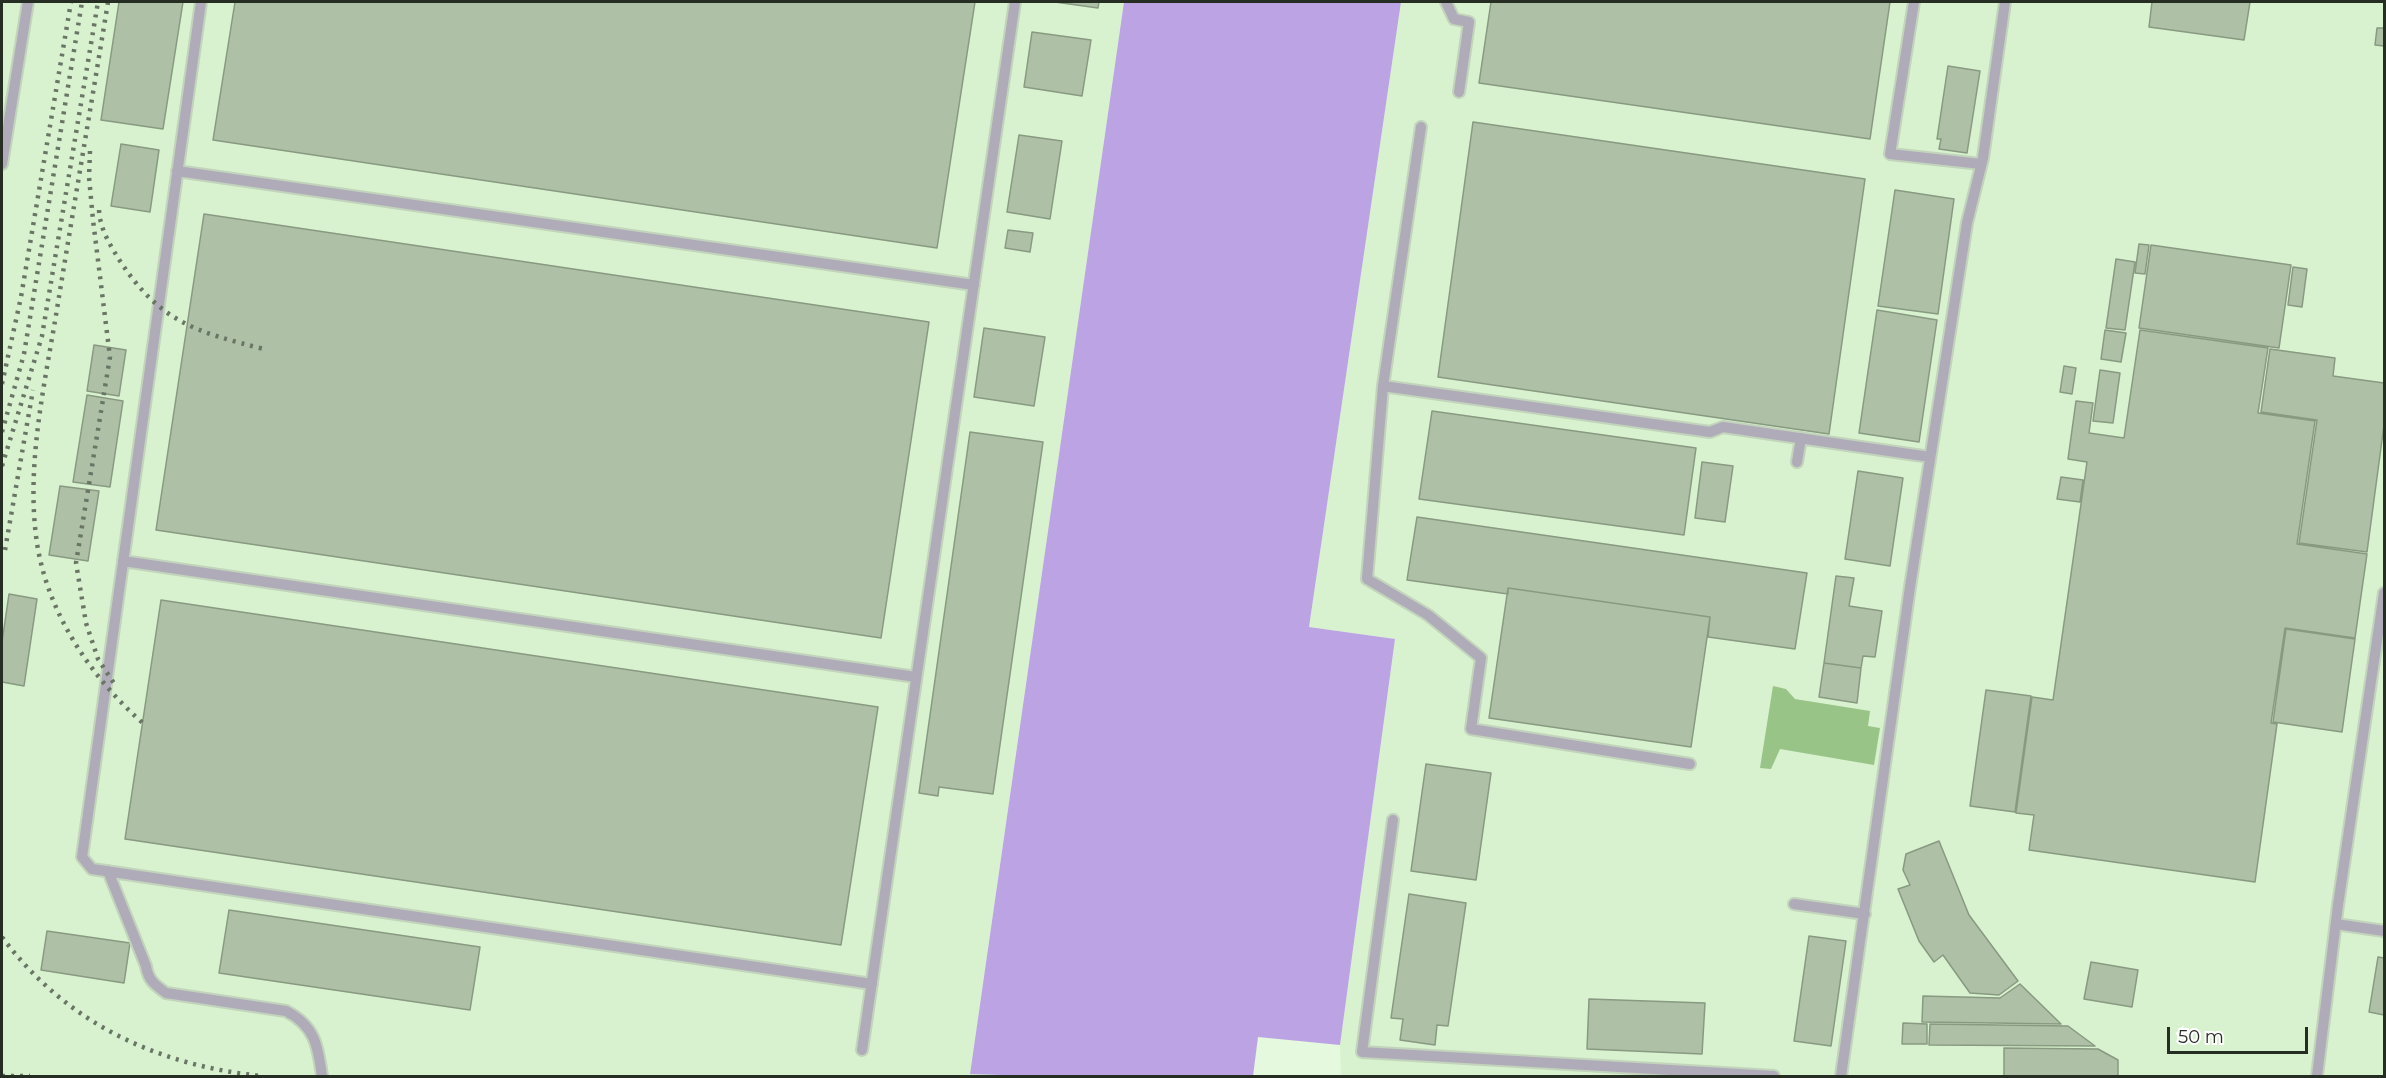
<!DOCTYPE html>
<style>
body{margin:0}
#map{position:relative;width:2386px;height:1078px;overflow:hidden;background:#e4f9dd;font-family:Montserrat,sans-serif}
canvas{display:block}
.frame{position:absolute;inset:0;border:3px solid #262d23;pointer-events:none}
.scale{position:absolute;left:2167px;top:1027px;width:141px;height:27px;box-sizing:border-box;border:3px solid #262d23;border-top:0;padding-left:8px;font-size:18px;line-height:21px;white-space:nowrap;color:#262d23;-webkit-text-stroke:4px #fff;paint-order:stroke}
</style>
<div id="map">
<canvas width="2386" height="1078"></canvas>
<div class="frame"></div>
<div class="scale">50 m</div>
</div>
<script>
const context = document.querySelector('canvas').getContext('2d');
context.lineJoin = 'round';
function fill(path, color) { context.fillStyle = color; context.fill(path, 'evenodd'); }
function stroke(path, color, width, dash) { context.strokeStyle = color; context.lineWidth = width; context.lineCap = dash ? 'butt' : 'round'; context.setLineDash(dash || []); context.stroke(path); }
fill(new Path2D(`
 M 2,2 L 1124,2 L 970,1073 L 1035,1076 L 2,1076 Z
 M 1401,2 L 2384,2 L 2384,1076 L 1341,1076 L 1340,1045 L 1395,639 L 1309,627 Z`), '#d8f1ce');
fill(new Path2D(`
 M 1773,686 L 1786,689 L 1795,699 L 1870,711 L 1868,726 L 1880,728 L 1874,765 L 1780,749 L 1771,769 L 1760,768 Z`), '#99c488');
fill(new Path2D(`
 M 1124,2 L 1401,2 L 1309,627 L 1395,639 L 1340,1045 L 1258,1037 L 1253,1076 L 1035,1076 L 970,1074 Z`), '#bca4e4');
const building = new Path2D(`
 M 119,2 L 183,2 L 163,129 L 101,120 Z
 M 235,2 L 975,2 L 937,248 L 213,140 Z
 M 1055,2 L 1099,2 L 1098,8 Z
 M 1491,2 L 1890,2 L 1870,139 L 1479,83 Z
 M 2152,2 L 2250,2 L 2244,40 L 2149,27 Z
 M 2377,28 L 2384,28 L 2384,46 L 2375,45 Z
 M 1032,32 L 1091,40 L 1082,96 L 1024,87 Z
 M 1948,66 L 1980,71 L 1967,153 L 1939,149 L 1941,139 L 1937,139 Z
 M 1473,122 L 1865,179 L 1829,434 L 1438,377 Z
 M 1019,135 L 1062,141 L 1050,219 L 1007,212 Z
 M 121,144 L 159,150 L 150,212 L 111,206 Z
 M 1895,190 L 1954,199 L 1938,314 L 1878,306 Z
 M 204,214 L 929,322 L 881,638 L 156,530 Z
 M 1008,230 L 1033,233 L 1030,252 L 1005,248 Z
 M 2139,244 L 2149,245 L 2145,274 L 2135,273 Z
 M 2151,245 L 2291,265 L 2279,348 L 2139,328 Z
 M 2116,259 L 2135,262 L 2125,330 L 2106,328 Z
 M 2293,267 L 2307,269 L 2302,307 L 2288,305 Z
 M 1877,310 L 1937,320 L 1919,442 L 1859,433 Z
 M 984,328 L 1045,337 L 1034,406 L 974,397 Z
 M 2105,330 L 2126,333 L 2121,362 L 2101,359 Z
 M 2140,330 L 2268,348 L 2258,413 L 2315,421 L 2297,544 L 2367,554 L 2355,638 L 2285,628 L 2271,723 L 2277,724 L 2255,882 L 2029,850 L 2034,815 L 2016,813 L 2032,697 L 2053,700 L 2087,462 L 2068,459 L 2076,401 L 2093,403 L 2089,433 L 2124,438 Z
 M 94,345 L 126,350 L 119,396 L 87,391 Z
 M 2270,349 L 2335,358 L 2333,376 L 2384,383 L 2384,425 L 2367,552 L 2299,543 L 2317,420 L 2261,412 Z
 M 2064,366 L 2076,368 L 2072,394 L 2060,392 Z
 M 2100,370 L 2120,373 L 2113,423 L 2093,421 Z
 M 87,395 L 123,401 L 110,487 L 73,482 Z
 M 1432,411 L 1696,448 L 1684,535 L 1419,499 Z
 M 970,432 L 1043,442 L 993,794 L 939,787 L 938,796 L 919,793 Z
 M 1702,462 L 1733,466 L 1725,522 L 1695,518 Z
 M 1858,471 L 1903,478 L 1890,566 L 1845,559 Z
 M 2061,477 L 2083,480 L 2080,502 L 2057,499 Z
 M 60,486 L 99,491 L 88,561 L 49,555 Z
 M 1417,517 L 1807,573 L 1795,649 L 1708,637 L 1710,617 L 1508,588 L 1508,594 L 1407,580 Z
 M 1836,576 L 1854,578 L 1849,606 L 1882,611 L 1875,657 L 1863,656 L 1861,668 L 1824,663 Z
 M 1508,588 L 1710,617 L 1691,747 L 1489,718 Z
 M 9,594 L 37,599 L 24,686 L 2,682 L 2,642 Z
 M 161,600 L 878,707 L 841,945 L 125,839 Z
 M 2286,629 L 2355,639 L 2342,732 L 2273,722 Z
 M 1824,663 L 1861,668 L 1857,703 L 1819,697 Z
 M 1986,690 L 2031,696 L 2015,812 L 1970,806 Z
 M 1426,764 L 1491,773 L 1476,880 L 1411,871 Z
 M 1939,841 L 1969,915 L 2018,981 L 1999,995 L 1970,993 L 1943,955 L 1934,962 L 1919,941 L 1898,889 L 1910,885 L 1903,870 L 1906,854 Z
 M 1409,894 L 1466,903 L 1448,1026 L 1437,1025 L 1435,1045 L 1400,1040 L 1403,1019 L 1391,1018 Z
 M 229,910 L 480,947 L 470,1010 L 219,973 Z
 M 47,931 L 130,943 L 124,983 L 41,970 Z
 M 1809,936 L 1846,941 L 1831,1046 L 1794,1041 Z
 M 2378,957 L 2384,958 L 2384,1015 L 2369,1012 Z
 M 2091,962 L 2138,970 L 2132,1007 L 2084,999 Z
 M 2020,984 L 2061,1024 L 1922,1022 L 1923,996 L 2000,998 Z
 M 1589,999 L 1705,1003 L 1702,1054 L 1587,1049 Z
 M 1903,1023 L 1927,1024 L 1927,1044 L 1902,1044 Z
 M 1930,1024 L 2068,1026 L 2095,1046 L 1929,1045 Z
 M 2004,1048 L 2098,1049 L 2118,1060 L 2118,1076 L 2004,1076 Z`);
fill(building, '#aec1a6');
stroke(building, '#889a81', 1.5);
const lane = new Path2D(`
 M 201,2 L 82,857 L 92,869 L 872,984
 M 1446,2 L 1454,19 L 1469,22 L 1459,92
 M 1914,2 L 1890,154 L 1981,164
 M 2,164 L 28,2
 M 177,171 L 974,285
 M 1383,386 L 1421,127
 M 1797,462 L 1801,438
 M 123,561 L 916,677
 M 1690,764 L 1471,729 L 1481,658 L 1428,615 L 1367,579 L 1383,386 L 1710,432 L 1723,427 L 1930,457
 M 1393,820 L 1362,1052 L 1774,1076
 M 108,871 L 146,966 C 148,980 155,985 166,993 L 286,1011 C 315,1026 318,1046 322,1076
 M 1794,904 L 1865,914
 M 2336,924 L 2384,931
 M 862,1050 L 1015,2
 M 1841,1076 L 1910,587 L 1967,223 L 1983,158 L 2005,2
 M 2317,1076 L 2338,905 L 2384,593`);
stroke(lane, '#c2d4bc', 14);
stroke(lane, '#afabb8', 10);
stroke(new Path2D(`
 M 108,2 C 91,106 73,211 56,315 C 44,387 27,463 36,536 C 45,610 90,677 145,725
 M 90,151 L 89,177 L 93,220 L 110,357 L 76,563 L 86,623 L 98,659 L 115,685
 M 99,210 C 100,229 110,245 120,261 C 160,322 196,332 264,349
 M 2,384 L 21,297 L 71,2
 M 2,432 L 24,354 L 82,2
 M 2,466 L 42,336 L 98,2
 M 5,550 L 33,390
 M 2,937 C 66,1023 156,1065 261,1076
 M 2,1076 L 30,1076`), '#697565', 4.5, [3, 6]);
</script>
